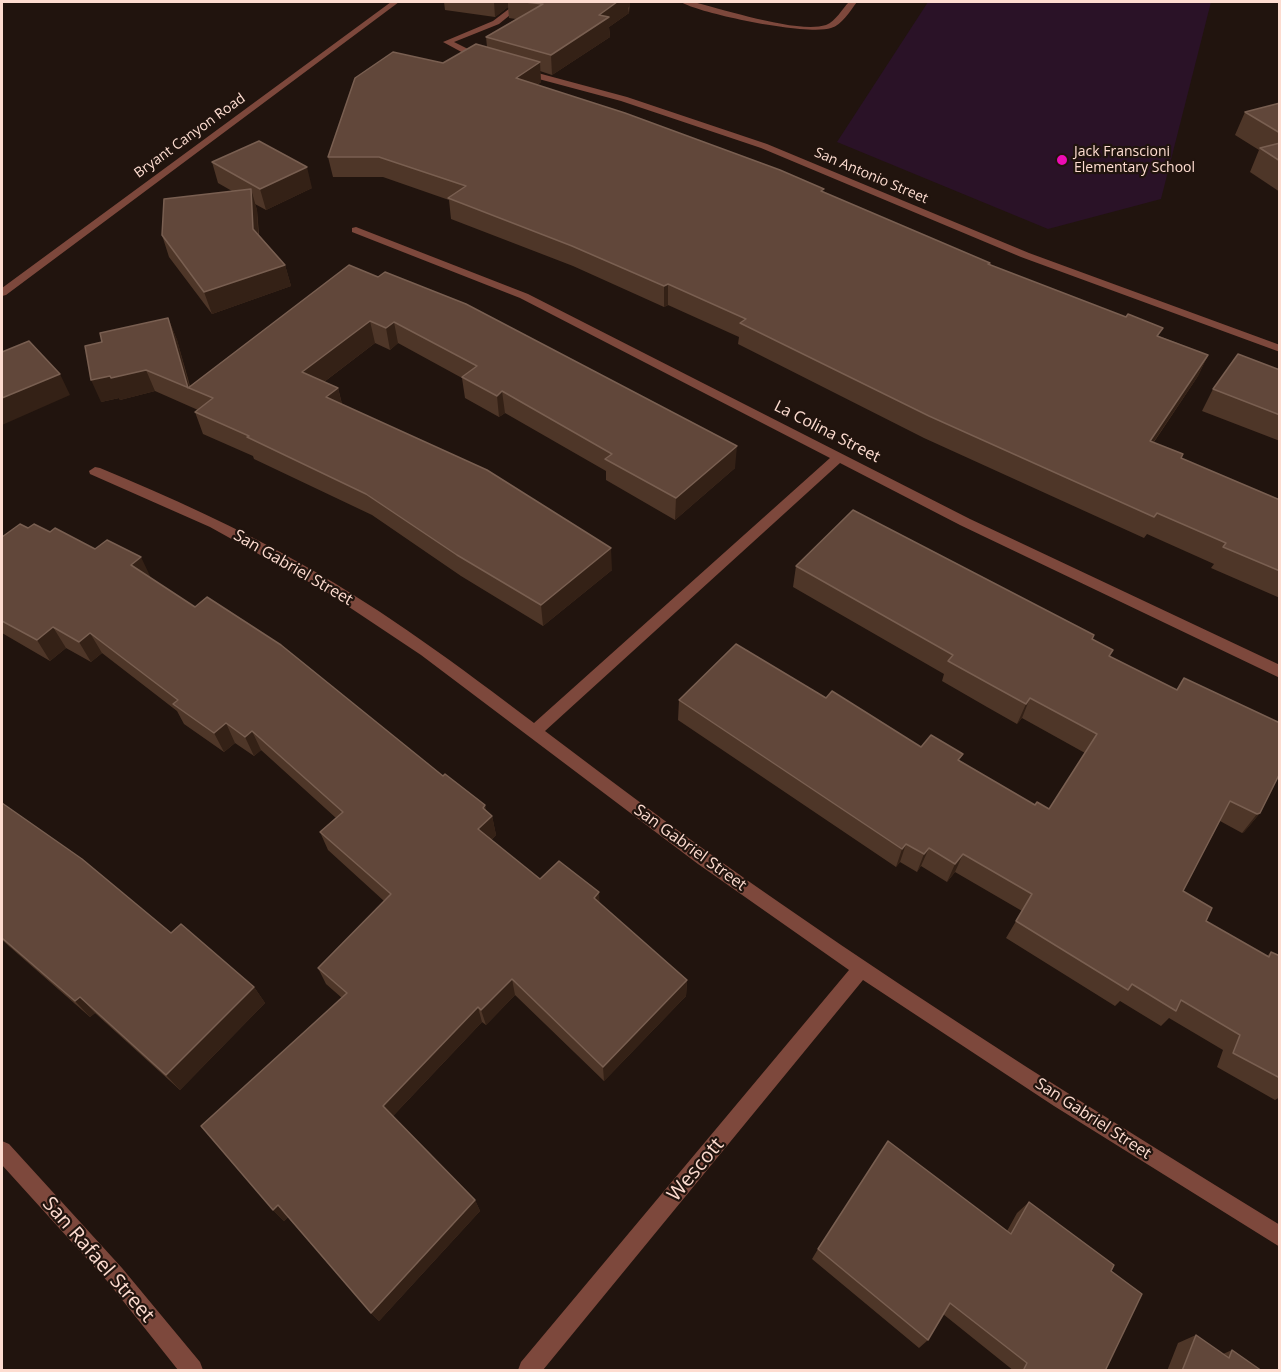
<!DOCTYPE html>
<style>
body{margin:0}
#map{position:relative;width:1281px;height:1372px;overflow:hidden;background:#21140e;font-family:"Open Sans",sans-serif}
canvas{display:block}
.frame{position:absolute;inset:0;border:3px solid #fddcd0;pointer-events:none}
</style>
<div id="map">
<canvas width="1281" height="1372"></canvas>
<div class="frame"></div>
</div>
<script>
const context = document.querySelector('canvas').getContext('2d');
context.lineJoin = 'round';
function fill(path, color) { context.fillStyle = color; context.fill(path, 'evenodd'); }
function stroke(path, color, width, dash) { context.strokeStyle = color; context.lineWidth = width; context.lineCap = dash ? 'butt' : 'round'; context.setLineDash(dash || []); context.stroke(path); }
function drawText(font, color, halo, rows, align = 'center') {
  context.font = font + ' "Open Sans",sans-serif'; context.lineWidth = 4.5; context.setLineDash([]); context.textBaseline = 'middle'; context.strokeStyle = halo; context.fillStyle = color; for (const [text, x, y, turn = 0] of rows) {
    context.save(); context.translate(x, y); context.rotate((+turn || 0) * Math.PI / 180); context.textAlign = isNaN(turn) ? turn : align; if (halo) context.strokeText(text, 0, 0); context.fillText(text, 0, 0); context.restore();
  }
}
fill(new Path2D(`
 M 928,2 L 1211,2 L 1161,199 L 1048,229 L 837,142 Z`), '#2a1227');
fill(new Path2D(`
 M 391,2 L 399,2 L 6,295 L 2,296 L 2,288 Z
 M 518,2 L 526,2 L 499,24 L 454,42 L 486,58 L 486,62 L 480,62 L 443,42 L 493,21 Z
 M 681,2 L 693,2 C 723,9 798,34 826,25 C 836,21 842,9 849,2 L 857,2 C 850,11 842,25 831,28 C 808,36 701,14 681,2 Z
 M 523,69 L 627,97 L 767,144 L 1029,253 L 1280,345 L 1280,352 L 1021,257 L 761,148 L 621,101 L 520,74 L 520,70 Z
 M 356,227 L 528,294 L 970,519 L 1280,665 L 1280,678 L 960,525 L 840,463 L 545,731 C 623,790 700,848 780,903 C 942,1016 1111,1121 1280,1225 L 1280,1247 L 1054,1106 L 863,980 L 543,1370 L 518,1370 L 521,1362 L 849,970 L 698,864 L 421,655 L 325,591 L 210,527 L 90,474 L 89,471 L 95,467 L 100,468 C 170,497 239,528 305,566 C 385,611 460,667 534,723 L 830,458 L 520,298 L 352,232 L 352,228 Z
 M 2,1141 L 9,1144 L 122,1268 L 200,1362 L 203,1370 L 178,1370 L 108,1282 L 2,1165 Z`), '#7d483c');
fill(new Path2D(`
 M 444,2 L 630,2 L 629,13 L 609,27 L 610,37 L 552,75 L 540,71 L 541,82 L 537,85 L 823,192 L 990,265 L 1159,336 L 1208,355 L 1198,376 L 1154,442 L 1181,458 L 1280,500 L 1280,598 L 1211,568 L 1214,564 L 1147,534 L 1144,538 L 924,438 L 738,344 L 739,337 L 668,305 L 664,307 L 573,266 L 451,219 L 449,200 L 383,177 L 333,177 L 328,157 L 443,63 L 487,47 L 486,37 L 516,19 L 509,18 L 508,7 L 495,17 L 445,10 Z
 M 1280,103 L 1280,192 L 1250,172 L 1259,150 L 1235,135 L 1245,112 Z
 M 212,162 L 312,188 L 266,210 L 255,204 L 257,210 L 259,235 L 285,265 L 291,286 L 212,314 L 169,257 L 162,235 L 232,191 L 218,183 Z
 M 349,265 L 735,468 L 675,520 L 606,480 L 606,471 L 505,413 L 499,417 L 465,398 L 462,378 L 398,343 L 390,350 L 375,343 L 324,382 L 338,388 L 342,404 L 612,570 L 543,626 L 461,576 L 372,515 L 254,459 L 253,456 L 203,434 L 195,412 L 198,410 L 155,391 L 120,400 L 119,398 L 101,402 L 102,342 L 168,318 L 177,340 L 190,386 Z
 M 1280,370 L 1280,441 L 1202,411 L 1213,389 Z
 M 28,528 L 50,532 L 151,578 L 443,776 L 485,805 L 486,811 L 492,816 L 496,835 L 491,840 L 540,879 L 599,892 L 599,903 L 687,980 L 686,996 L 604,1081 L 515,995 L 486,1025 L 482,1022 L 393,1116 L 475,1200 L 480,1211 L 379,1321 L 371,1313 L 288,1217 L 284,1221 L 273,1210 L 342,998 L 326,984 L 318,968 L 384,901 L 328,850 L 320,832 L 336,818 L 261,750 L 254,756 L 235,743 L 224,752 L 184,724 L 177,711 L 102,653 L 91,662 L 66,648 L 50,661 L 2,633 L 2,537 Z
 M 796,566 L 1092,639 L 1260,813 L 1244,832 L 1242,833 L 1220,821 L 1183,891 L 1206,921 L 1267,956 L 1271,952 L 1280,956 L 1280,1097 L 1275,1100 L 1217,1067 L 1223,1050 L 1169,1018 L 1161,1026 L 1120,1001 L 1115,1006 L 1006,938 L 1022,911 L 955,872 L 947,882 L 921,866 L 917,872 L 900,862 L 896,867 L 678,720 L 679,700 L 826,698 L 921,747 L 960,761 L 1035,805 L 1049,809 L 1085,753 L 1022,718 L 1017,724 L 987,707 L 942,681 L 944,674 L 793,587 Z
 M 2,801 L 5,806 L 171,933 L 254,987 L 265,1003 L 180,1090 L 95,1013 L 90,1017 L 2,940 Z
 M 1029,1202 L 1111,1271 L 1105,1371 L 1014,1371 L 943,1314 L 928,1340 L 919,1348 L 812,1259 L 818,1249 L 1007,1231 L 1017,1213 Z
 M 1196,1335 L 1223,1354 L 1232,1350 L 1262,1371 L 1167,1371 L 1178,1343 Z`), '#4e3628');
fill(new Path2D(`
 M 494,2 L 508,2 L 508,7 L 495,17 Z
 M 617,2 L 630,2 L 630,6 L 628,8 L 629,13 L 609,27 L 610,37 L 552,75 L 551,55 L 599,15 Z
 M 540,62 L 541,82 L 517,98 L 516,78 Z
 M 307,167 L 312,188 L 266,210 L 260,189 Z
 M 251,189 L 257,210 L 259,251 L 253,229 Z
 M 285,265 L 291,286 L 212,314 L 204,292 Z
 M 668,284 L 668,305 L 664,307 L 664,286 Z
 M 168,318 L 177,340 L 190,389 L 188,388 Z
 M 370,321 L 375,343 L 308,394 L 302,372 Z
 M 394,322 L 398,343 L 390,350 L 386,328 Z
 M 1208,355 L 1198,376 L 1140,462 L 1150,441 Z
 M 146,370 L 155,391 L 120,400 L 119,398 L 101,402 L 91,380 Z
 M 60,374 L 70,395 L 2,425 L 2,398 Z
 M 338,388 L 343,409 L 326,397 Z
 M 502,391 L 505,413 L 499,417 L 497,396 Z
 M 737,446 L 735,468 L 675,520 L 676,498 Z
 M 611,548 L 612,570 L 543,626 L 541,605 Z
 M 141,557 L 151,578 L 131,565 Z
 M 53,627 L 66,648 L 50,661 L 37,640 Z
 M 90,633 L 102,653 L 91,662 L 79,642 Z
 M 1030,698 L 1022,718 L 1017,724 L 1026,704 Z
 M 226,723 L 235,743 L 224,752 L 214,733 Z
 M 252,731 L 261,750 L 254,756 L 245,737 Z
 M 485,805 L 488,820 L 492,816 L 496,835 L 482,848 L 478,829 L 483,808 Z
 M 1260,813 L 1244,832 L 1242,833 L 1257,814 Z
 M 906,844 L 900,862 L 896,867 L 902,849 Z
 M 929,848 L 921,866 L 917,872 L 924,854 Z
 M 963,854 L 955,872 L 947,882 L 955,864 Z
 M 599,892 L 600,910 L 594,898 Z
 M 512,979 L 515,995 L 486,1025 L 481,1010 Z
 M 687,980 L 686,996 L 604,1081 L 603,1067 Z
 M 254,987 L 265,1003 L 180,1090 L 166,1075 Z
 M 80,997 L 95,1013 L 90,1017 L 75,1001 Z
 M 478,1007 L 482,1022 L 390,1119 L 383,1106 Z
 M 475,1200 L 480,1211 L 379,1321 L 371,1313 Z
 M 278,1205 L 289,1216 L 284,1221 L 273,1210 Z`), '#342116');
const building = new Path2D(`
 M 525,2 L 617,2 L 599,15 L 609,17 L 551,55 L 486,37 L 543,4 Z
 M 476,44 L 540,62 L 516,78 L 625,113 L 780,170 L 824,189 L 821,191 L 990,263 L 988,264 L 1126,317 L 1128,314 L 1163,328 L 1157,336 L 1208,355 L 1150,441 L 1183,454 L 1181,458 L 1280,500 L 1280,571 L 1223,547 L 1226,543 L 1157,513 L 1154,517 L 929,416 L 740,323 L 746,319 L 668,284 L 664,286 L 572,246 L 448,198 L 466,186 L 379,157 L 328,157 L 355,78 L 393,52 L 443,63 Z
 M 1280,103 L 1280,133 L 1245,112 Z
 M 259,141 L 307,167 L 260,189 L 212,162 Z
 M 1280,143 L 1280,161 L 1260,148 Z
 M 251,189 L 253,229 L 285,265 L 204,292 L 162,235 L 164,199 Z
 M 349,265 L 378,277 L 385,272 L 466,304 L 737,446 L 676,498 L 605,459 L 612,454 L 502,391 L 497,396 L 462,377 L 477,366 L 394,322 L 386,328 L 370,321 L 302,372 L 338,388 L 326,397 L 487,470 L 611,548 L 541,605 L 457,555 L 366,494 L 247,437 L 249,436 L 195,412 L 213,398 L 146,370 L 111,378 L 110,376 L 91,380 L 85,346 L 102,342 L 100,333 L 168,318 L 188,388 Z
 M 29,341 L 60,374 L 2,398 L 2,352 Z
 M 1238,354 L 1280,370 L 1280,415 L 1213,389 Z
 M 853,510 L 1094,635 L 1092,639 L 1113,650 L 1109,656 L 1177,690 L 1184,678 L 1280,723 L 1280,773 L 1260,813 L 1257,814 L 1230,801 L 1183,891 L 1212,908 L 1206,921 L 1269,957 L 1271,952 L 1280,956 L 1280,1078 L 1233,1053 L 1240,1035 L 1181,1000 L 1176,1011 L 1132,984 L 1128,990 L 1016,921 L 1032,894 L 963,854 L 955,864 L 929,848 L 924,854 L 906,844 L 902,849 L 679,700 L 736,644 L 826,698 L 832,691 L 921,747 L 931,735 L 963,754 L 958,760 L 1035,805 L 1037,802 L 1049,809 L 1097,734 L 1030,698 L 1026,704 L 995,687 L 948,661 L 953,655 L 796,566 Z
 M 20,524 L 28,528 L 34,524 L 50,532 L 55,528 L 95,549 L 107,540 L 141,557 L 131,565 L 195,607 L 207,597 L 281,645 L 443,776 L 445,774 L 485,805 L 483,808 L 492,816 L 478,829 L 540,879 L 559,861 L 599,892 L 594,898 L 687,980 L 603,1067 L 512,979 L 481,1010 L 478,1007 L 383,1106 L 475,1200 L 371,1313 L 278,1205 L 273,1210 L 201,1126 L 347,993 L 318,968 L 391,894 L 320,832 L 343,812 L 252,731 L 245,737 L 226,723 L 214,733 L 173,704 L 178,700 L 90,633 L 79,642 L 53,627 L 37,640 L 2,621 L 2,537 Z
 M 2,803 L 82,859 L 171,933 L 181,924 L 254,987 L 166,1075 L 80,997 L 75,1001 L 2,938 Z
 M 888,1141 L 1011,1234 L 1029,1202 L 1114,1265 L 1111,1271 L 1142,1294 L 1105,1371 L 1023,1371 L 1027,1363 L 950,1303 L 928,1340 L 818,1249 Z
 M 1196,1335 L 1229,1358 L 1232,1350 L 1262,1371 L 1182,1371 Z`);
fill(building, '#61473a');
stroke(building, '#795f51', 1.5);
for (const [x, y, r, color] of [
 [1062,160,6,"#ed0cb4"]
]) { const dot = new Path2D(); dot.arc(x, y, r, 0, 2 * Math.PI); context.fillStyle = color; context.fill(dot); stroke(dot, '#21140e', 2); }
drawText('14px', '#fddcd0', '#21140e', [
 ["Bryant Canyon Road",190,136,-36],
 ["San Antonio Street",871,176,23]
]);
drawText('14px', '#fddcd0', '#21140e', [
 ["Jack Franscioni",1074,152],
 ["Elementary School",1074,168]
], 'left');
drawText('16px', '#fddcd0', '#21140e', [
 ["La Colina Street",827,432,27],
 ["San Gabriel Street",293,568,30],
 ["San Gabriel Street",690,848,36],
 ["San Gabriel Street",1093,1119,33]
]);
drawText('20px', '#fddcd0', '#21140e', [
 ["Wescott",696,1170,-50],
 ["San Rafael Street",98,1260,49]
]);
</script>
